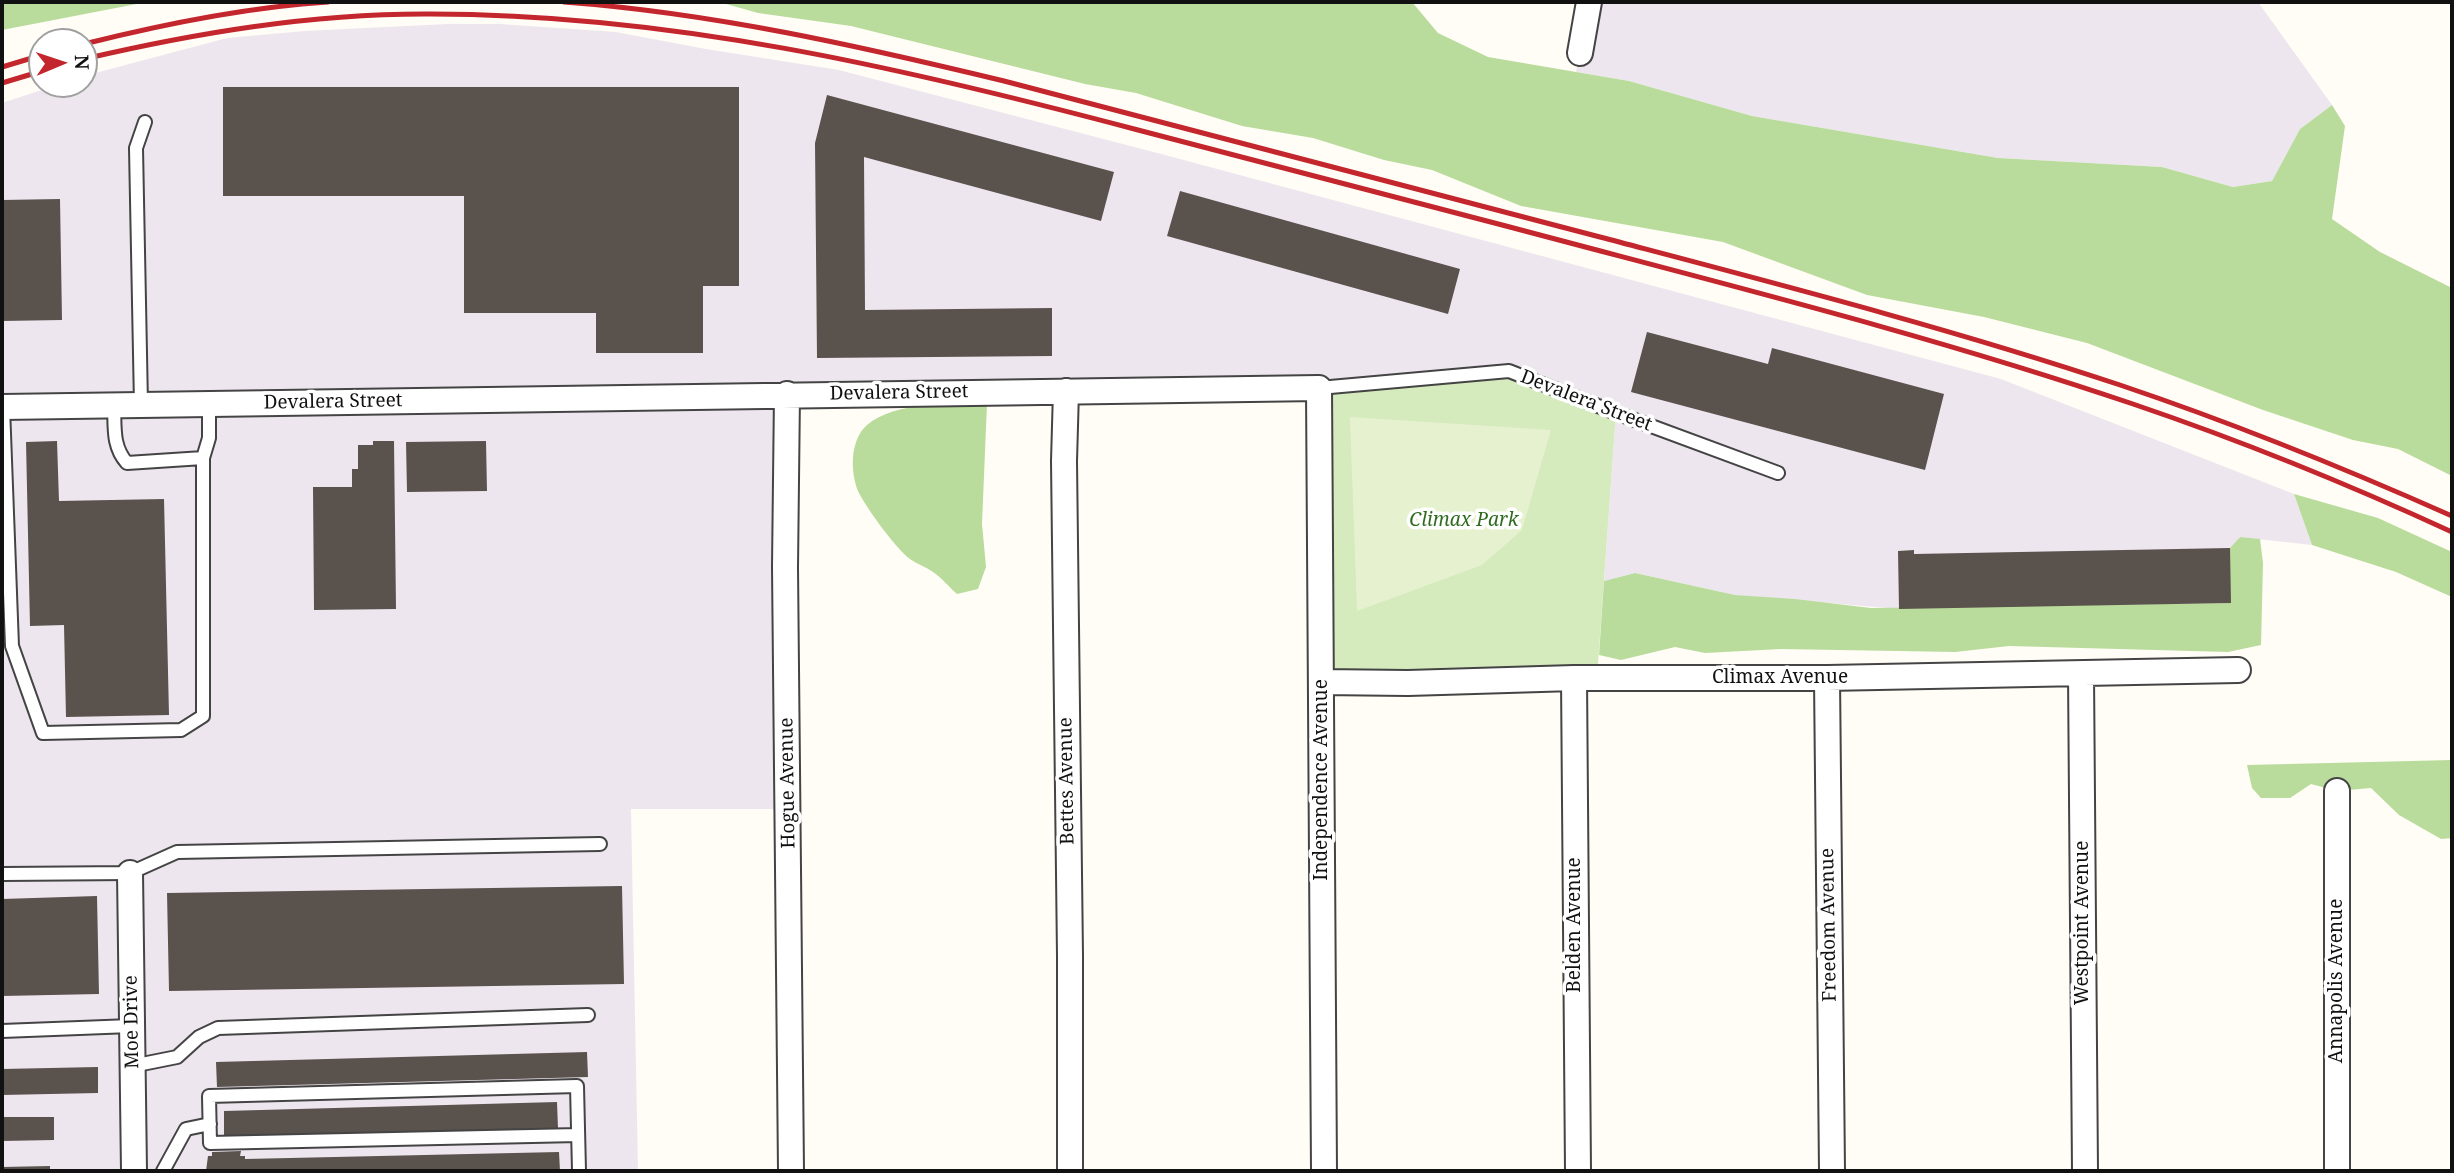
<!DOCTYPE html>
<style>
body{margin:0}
#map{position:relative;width:2454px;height:1173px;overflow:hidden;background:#fffdf5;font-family:"Noto Serif",serif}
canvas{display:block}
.frame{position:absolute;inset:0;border:4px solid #111;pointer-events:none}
.north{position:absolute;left:28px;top:28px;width:70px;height:70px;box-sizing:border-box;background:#fff;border:2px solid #a0a0a0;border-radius:50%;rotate:88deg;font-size:19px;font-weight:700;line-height:28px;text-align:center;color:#111}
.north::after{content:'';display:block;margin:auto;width:24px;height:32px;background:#c4262e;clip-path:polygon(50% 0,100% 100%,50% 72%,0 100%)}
</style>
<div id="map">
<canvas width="2454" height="1173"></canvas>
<div class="frame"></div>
<div class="north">N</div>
</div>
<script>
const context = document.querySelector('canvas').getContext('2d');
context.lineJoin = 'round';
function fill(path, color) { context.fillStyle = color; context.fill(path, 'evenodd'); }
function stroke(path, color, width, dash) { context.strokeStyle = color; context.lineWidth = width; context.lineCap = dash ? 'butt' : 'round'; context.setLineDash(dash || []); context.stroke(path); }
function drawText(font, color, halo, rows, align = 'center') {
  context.font = font + ' "Noto Serif",serif'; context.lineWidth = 7; context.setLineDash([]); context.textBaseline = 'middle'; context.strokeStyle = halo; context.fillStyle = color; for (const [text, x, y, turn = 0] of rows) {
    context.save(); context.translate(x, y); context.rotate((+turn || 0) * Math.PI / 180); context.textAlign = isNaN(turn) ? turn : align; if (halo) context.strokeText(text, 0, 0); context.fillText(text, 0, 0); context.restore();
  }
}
fill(new Path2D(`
 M 1589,2 L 2258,2 L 2332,105 L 2300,129 L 2272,181 L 2233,187 L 2162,167 L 1998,158 L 1752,116 L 1629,81 L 1576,72 Z
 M 448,24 L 500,24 L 616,32 L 706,49 L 839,70 L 1165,155 L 2001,379 L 2294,494 L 2312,545 L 2239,537 L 2231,603 L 1899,609 L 1735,595 L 1635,573 L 1604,581 L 1616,413 L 1319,388 L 788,394 L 788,809 L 631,809 L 638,1171 L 2,1171 L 2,103 L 60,84 L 84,84 L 84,76 L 227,38 L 304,31 Z`), '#eee6ef');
fill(new Path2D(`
 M 1509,371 L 1616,413 L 1597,678 L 1322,682 L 1319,388 Z`), '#d5ebbd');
fill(new Path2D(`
 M 2,2 L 147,2 L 2,30 Z
 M 719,2 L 1412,2 L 1438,33 L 1488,57 L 1629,81 L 1752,116 L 1998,158 L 2162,167 L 2233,187 L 2272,181 L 2300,129 L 2332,105 L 2345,126 L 2332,219 L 2380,252 L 2452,288 L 2452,476 L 2398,449 L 2353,440 L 2263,410 L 2087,343 L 1984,317 L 1867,295 L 1723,242 L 1521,206 L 1432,170 L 1384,160 L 1313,138 L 1242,126 L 1136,93 L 1085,84 L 851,26 L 758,13 Z
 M 987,403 L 982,524 L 986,567 L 978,589 L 957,594 C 949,587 942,578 933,572 C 926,567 917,564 910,559 C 896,549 865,506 858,491 C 850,471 850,440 867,425 C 895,401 952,404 987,403 Z
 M 2294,494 L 2378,518 L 2452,552 L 2452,597 L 2396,572 L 2312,545 Z
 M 2240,537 L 2260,539 L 2263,563 L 2261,645 L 2228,652 L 2009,646 L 1955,652 L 1781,649 L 1705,653 L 1675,647 L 1621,660 L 1599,655 L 1604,581 L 1635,573 L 1735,595 L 1795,599 L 1871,608 L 2230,603 L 2230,548 Z
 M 2452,760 L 2452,838 L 2441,839 L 2399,815 L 2371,788 L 2337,791 L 2311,784 L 2290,798 L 2261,798 L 2252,788 L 2247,765 Z`), '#b9dc9c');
fill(new Path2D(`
 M 1350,417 L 1551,430 L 1522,530 L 1482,565 L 1357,611 Z`), '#e6f2cf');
fill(new Path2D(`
 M 223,87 L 739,87 L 739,286 L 703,286 L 703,353 L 596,353 L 596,313 L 464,313 L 464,196 L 223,196 Z
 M 827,95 L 1114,172 L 1101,221 L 864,157 L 865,310 L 1052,308 L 1052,356 L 817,358 L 815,143 Z
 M 1180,191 L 1460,269 L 1448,314 L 1167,236 Z
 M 60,199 L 62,320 L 2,321 L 2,200 Z
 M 1647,332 L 1768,364 L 1772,348 L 1944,394 L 1925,470 L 1631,392 Z
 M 57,441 L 59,501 L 164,499 L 169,715 L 66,717 L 64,625 L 30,626 L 26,442 Z
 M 373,441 L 394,441 L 396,609 L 314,610 L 313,487 L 352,487 L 352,469 L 358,469 L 358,445 L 373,445 Z
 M 486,441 L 487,491 L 407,492 L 406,442 Z
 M 2230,548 L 2231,603 L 1899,609 L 1898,551 L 1914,550 L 1914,554 Z
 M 622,886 L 624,984 L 169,991 L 167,893 Z
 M 97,896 L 99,994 L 2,996 L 2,899 Z
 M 587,1052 L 588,1077 L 217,1087 L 216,1062 Z
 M 98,1067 L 98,1093 L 2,1095 L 2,1069 Z
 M 557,1102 L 558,1128 L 224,1137 L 224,1111 Z
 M 2,1117 L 54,1117 L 54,1140 L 2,1141 Z
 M 241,1151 L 240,1156 L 245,1156 L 245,1159 L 559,1152 L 560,1171 L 206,1171 L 208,1156 L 212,1156 L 212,1152 Z
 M 50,1166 L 50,1171 L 2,1171 L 2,1167 Z`), '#5a524d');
const service = new Path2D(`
 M 1319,388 L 1509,371 L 1616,413 L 1778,473
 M 114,405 C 115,427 112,446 127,463 L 203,458 L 209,438 L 209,404
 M 141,405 L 136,148 L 145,122
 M 3,407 L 12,646 L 43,733 L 181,730 L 203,716 L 203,458
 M 2,874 L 130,873 L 177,852 L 600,844
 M 2,1031 L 131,1026
 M 132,1066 L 177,1057 L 199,1037 L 218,1028 L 588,1015
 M 578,1135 L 210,1143 L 209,1096 L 577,1086 L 579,1171
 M 163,1171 L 186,1129 L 210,1124`);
const minor = new Path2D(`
 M 1580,53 L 1589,2
 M 1066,391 L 1064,461 L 1070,956 L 1070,1171
 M 787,394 L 785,567 L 791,1171
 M 2,407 L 1319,388 L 1324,1171
 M 2081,674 L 2085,1171
 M 1574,678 L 1578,1171
 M 1827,678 L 1832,1171
 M 1322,682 L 1408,683 L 1574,678 L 1827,678 L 2238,670
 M 2337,791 L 2337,1171
 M 130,873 L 134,1171`);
stroke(service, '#444', 16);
stroke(minor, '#444', 28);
stroke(service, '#fff', 12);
stroke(minor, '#fff', 24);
stroke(new Path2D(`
 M 564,2 C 713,13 859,46 1004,81 C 1203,133 1402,185 1600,237 C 1774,283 1949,328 2120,385 C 2233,423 2344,468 2452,516
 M 84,44 C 164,24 246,7 328,2
 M 84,59 C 196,33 309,14 424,14 C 668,13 904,68 1138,130 C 1261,162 1384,194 1506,226 C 1716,282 1927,334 2133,404 C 2242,441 2348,484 2452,532
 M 2,67 L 42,55
 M 2,83 L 42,71`), '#c4262e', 5);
drawText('19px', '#111', '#fff', [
 ["Devalera Street",899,393,-1],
 ["Devalera Street",1586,401,21],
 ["Devalera Street",333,402,-1],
 ["Climax Avenue",1780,678],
 ["Independence Avenue",1322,780,-90],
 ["Bettes Avenue",1067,781,-91],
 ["Hogue Avenue",788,783,-91],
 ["Westpoint Avenue",2083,923,-90],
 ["Belden Avenue",1575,925,-90],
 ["Freedom Avenue",1829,925,-91],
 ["Annapolis Avenue",2337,981,-90],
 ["Moe Drive",132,1022,-91]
]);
drawText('italic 19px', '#2f6b1f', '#fff', [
 ["Climax Park",1464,521]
]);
</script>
